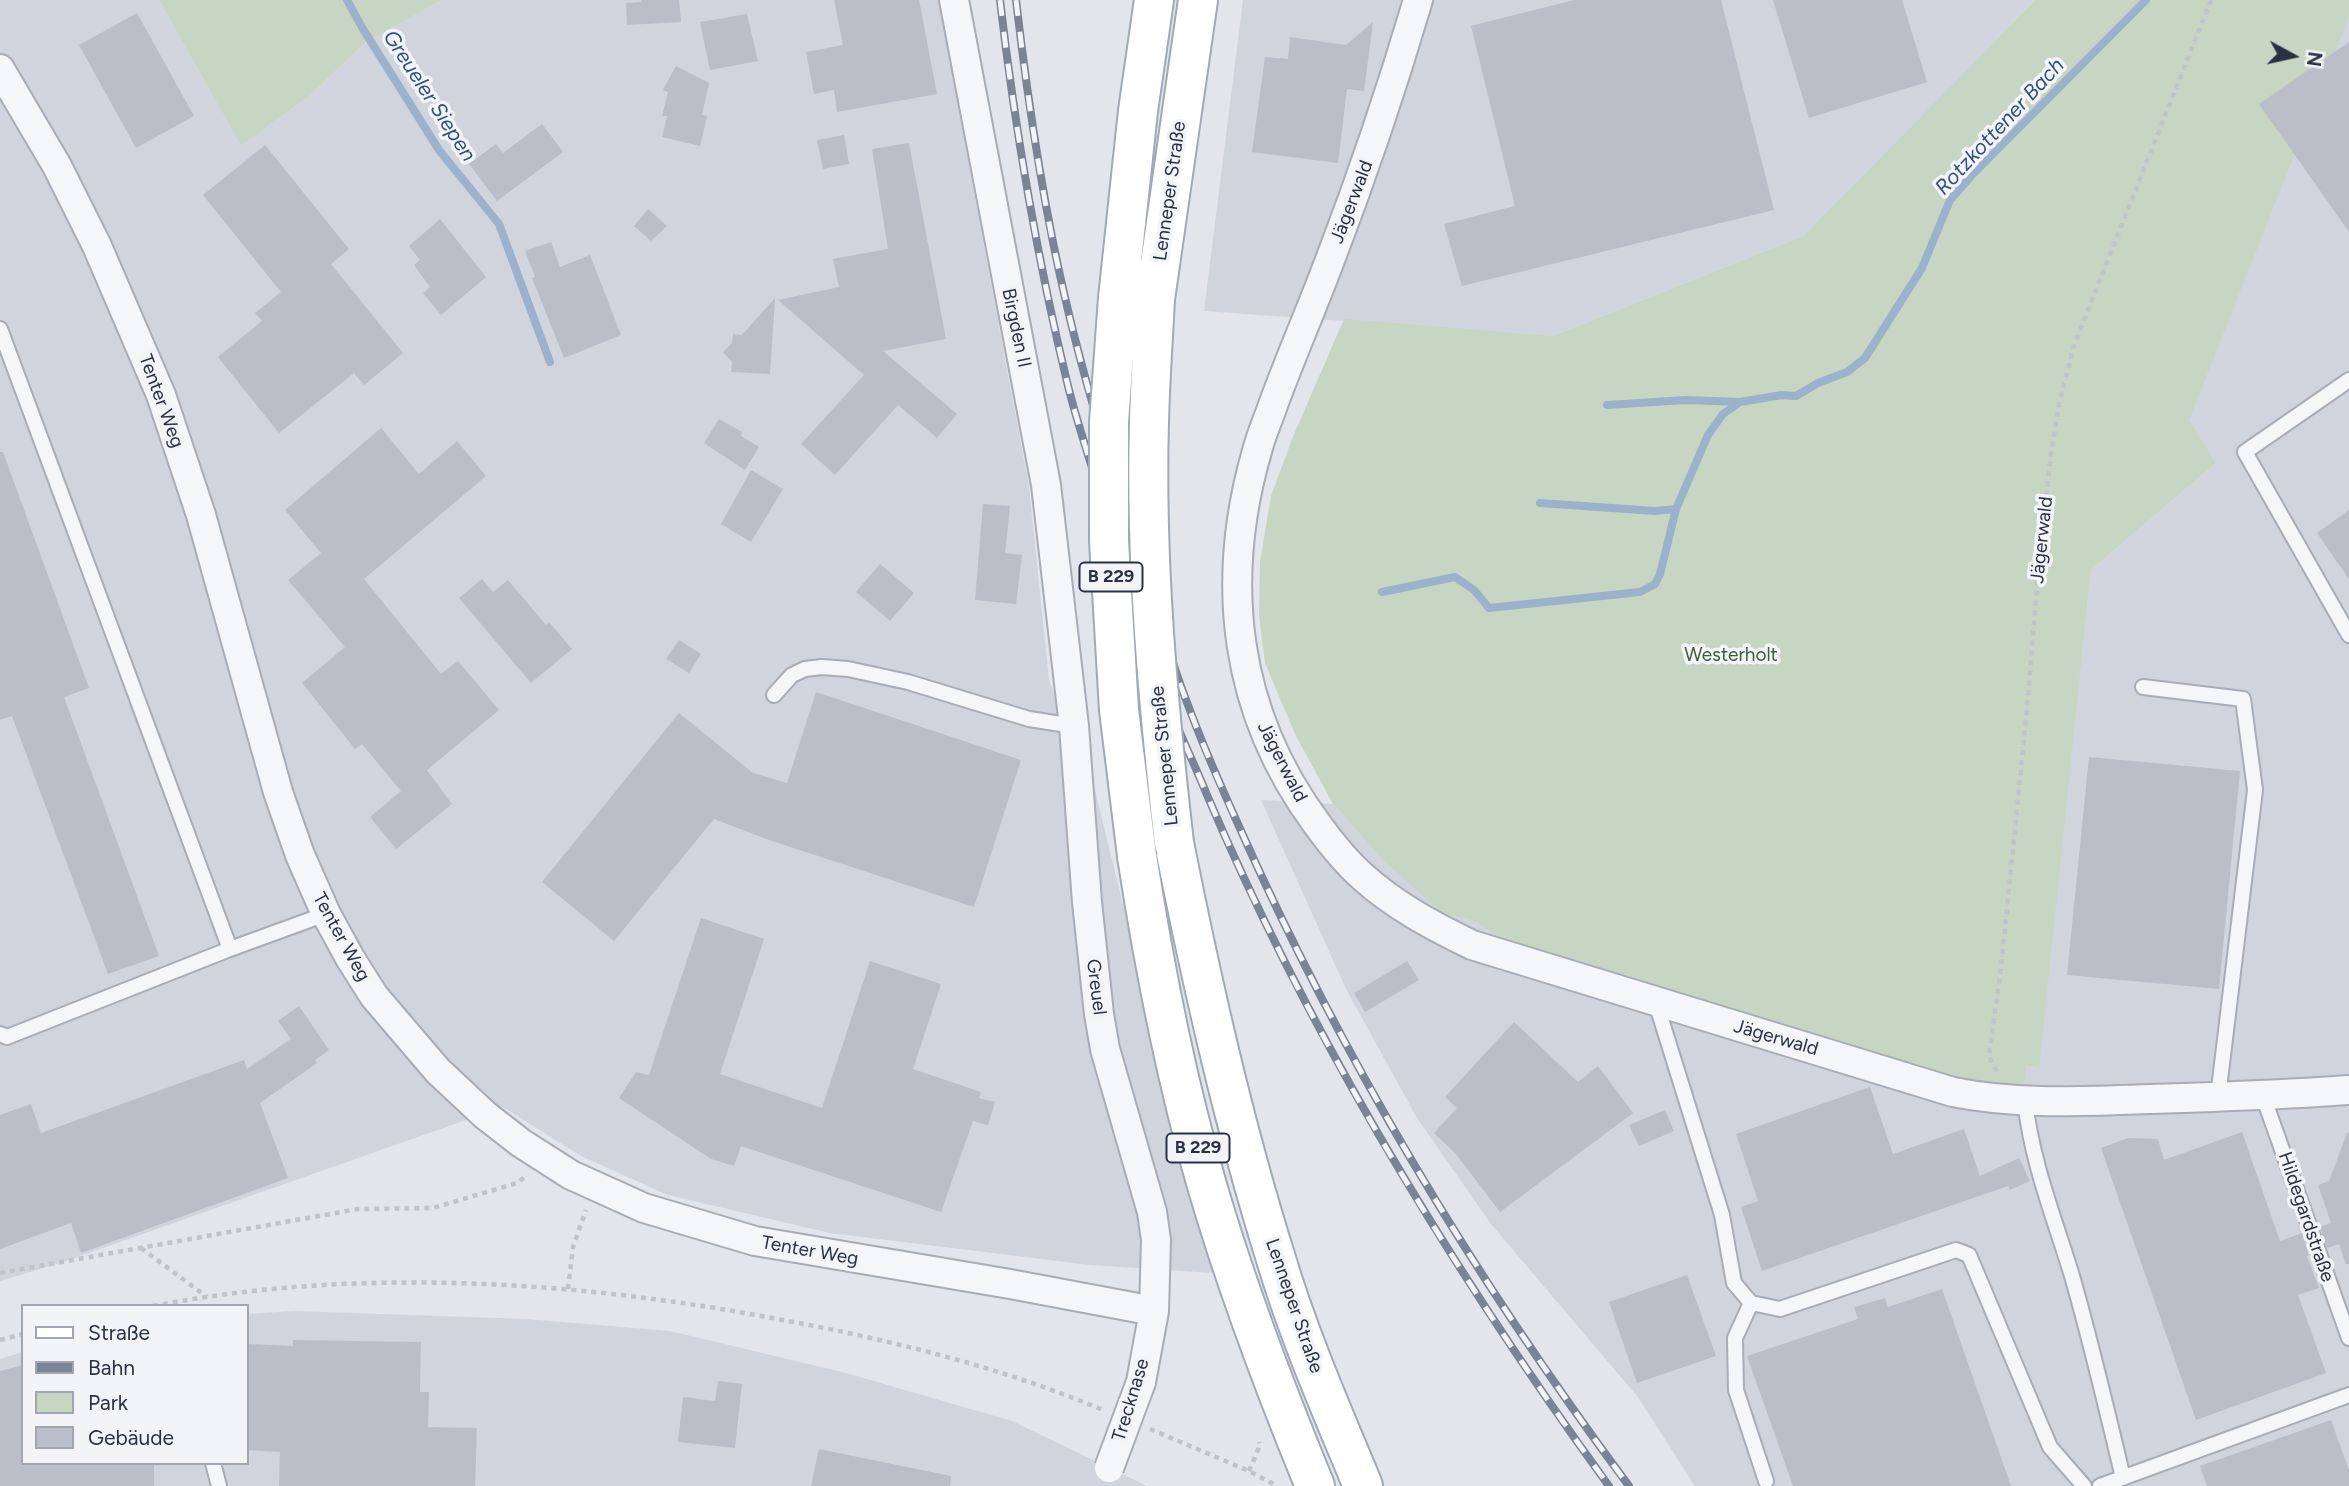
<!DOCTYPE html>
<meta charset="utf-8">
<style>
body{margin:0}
#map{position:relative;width:2349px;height:1486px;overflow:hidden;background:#e2e5eb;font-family:Figtree,sans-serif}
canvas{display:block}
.legend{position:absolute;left:21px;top:1304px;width:228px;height:161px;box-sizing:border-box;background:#f2f4f8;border:2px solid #a2a6b0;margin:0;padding:9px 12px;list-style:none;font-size:21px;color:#293244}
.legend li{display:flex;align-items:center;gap:14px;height:35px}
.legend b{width:35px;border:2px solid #a2a6b0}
.north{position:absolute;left:2258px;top:21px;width:70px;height:70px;-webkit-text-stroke:5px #f2f4f8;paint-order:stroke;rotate:98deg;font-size:19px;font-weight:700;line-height:28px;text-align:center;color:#293244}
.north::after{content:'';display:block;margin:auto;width:24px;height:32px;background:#293244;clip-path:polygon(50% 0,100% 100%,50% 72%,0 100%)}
</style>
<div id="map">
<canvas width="2349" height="1486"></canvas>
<ul class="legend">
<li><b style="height:9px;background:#fff"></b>Straße</li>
<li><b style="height:9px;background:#7b8495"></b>Bahn</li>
<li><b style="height:19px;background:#c7d5c3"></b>Park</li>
<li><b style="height:19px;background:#b9bec9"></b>Gebäude</li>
</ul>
<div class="north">N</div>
</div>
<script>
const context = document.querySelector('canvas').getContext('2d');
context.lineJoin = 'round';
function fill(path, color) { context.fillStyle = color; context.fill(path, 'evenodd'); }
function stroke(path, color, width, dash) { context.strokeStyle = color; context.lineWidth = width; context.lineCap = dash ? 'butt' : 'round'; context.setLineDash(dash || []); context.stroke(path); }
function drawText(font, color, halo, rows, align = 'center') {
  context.font = font + ' Figtree,sans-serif'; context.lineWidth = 7; context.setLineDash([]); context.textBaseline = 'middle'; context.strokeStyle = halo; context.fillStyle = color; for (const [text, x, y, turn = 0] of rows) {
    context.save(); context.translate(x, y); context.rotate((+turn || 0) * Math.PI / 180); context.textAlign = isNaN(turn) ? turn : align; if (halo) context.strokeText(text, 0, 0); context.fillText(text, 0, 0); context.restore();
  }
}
fill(new Path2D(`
 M 0,0 L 159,0 L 241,146 L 309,96 L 365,43 L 442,0 L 944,0 L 959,112 L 1029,487 L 1049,680 L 1095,790 L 1180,1138 L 1229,1274 L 1090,1265 L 830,1233 L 668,1195 L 581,1156 L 503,1107 L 60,1263 L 0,1281 Z
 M 1243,0 L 2035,0 L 1803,236 L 1553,336 L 1204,311 Z
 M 2349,0 L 2349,1486 L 1695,1486 L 1637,1396 L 1491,1224 L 1417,1118 L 1346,989 L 1261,800 L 1333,804 L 1382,859 L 2038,1068 L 2091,570 L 2216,463 L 2175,399 Z
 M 294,1311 L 526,1319 L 670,1331 L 846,1373 L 1012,1421 L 1147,1486 L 0,1486 L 0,1359 L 23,1352 L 23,1463 L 247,1463 L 247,1314 Z`), '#d0d4dd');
fill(new Path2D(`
 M 159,0 L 442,0 L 365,43 L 309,96 L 241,146 Z
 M 2035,0 L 2349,0 L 2349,17 L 2189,420 L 2216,463 L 2091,570 L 2039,1068 L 2026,1065 L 2025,1081 L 1999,1093 L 1662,992 L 1497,935 L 1473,920 L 1441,912 L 1382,859 L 1333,804 L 1295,734 L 1265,663 L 1259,614 L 1260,562 L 1271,496 L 1292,439 L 1344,319 L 1553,336 L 1803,236 Z`), '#c7d5c3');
stroke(new Path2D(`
 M 347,0 L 363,29 L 439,150 L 499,224 L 550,362
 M 1607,405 L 1686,400 L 1740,402
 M 1540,503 L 1655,511 L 1676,509
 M 1382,592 L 1455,577 L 1474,590 L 1489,608 L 1640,592 L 1655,584 L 1660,574 L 1676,509 L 1708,435 L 1723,414 L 1740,402 L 1782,395 L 1796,396 L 1818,383 L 1847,372 L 1865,358 L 1922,268 L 1950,200 L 1972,175 L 2146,0`), '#9cb2cc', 8);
fill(new Path2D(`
 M 641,0 L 679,0 L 681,22 L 627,25 L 626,3 L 642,2 Z
 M 834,0 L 919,0 L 937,94 L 837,112 L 834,90 L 814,94 L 806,52 L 843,45 Z
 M 1575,0 L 1721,0 L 1774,210 L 1462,286 L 1444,224 L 1515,206 L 1471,26 Z
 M 1773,0 L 1902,0 L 1927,82 L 1809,118 Z
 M 137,13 L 194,116 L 136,148 L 79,45 Z
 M 747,14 L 758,61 L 710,70 L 700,22 Z
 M 1373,22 L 1364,91 L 1347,89 L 1338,163 L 1252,152 L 1265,57 L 1288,59 L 1290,37 L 1346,45 Z
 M 2349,42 L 2349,232 L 2259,104 Z
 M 676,66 L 709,83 L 702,115 L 707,116 L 700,146 L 662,137 L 667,116 L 662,116 L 668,92 L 663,90 Z
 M 542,124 L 563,152 L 497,201 L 469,164 L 496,144 L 503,153 Z
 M 844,135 L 849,164 L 823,169 L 817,140 Z
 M 909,143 L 946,339 L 883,351 L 957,414 L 937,438 L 898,405 L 835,475 L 801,444 L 864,375 L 778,300 L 839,287 L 833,259 L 888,249 L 872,149 Z
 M 265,145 L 349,249 L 331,264 L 403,353 L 364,385 L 354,373 L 279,433 L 218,357 L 262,321 L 255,313 L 281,292 L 203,195 Z
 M 648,209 L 667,226 L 651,241 L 634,226 Z
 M 440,219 L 486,277 L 441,315 L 423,293 L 430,287 L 414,265 L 420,260 L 409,246 Z
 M 551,242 L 560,267 L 590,255 L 621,335 L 564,358 L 532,278 L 535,277 L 525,251 Z
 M 775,298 L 770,374 L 731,372 L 732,362 L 723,352 L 732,343 L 733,334 L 742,335 Z
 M 719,419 L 742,432 L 741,436 L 759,447 L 745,470 L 704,443 Z
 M 381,428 L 419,474 L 457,441 L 486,476 L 364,579 L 441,674 L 458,661 L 499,710 L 427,770 L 452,804 L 396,849 L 370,817 L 401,791 L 362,744 L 355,749 L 302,683 L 345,647 L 288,580 L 321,553 L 285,510 Z
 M 0,452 L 3,452 L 89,688 L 64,697 L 159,956 L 108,974 L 12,716 L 0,720 Z
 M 751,470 L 783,489 L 751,542 L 721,524 Z
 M 983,504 L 1010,506 L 1005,553 L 1022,555 L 1016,604 L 975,600 Z
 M 2349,510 L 2349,579 L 2317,533 Z
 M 880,564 L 914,593 L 890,621 L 856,592 Z
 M 482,579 L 493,592 L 508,580 L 546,625 L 549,622 L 572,649 L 531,683 L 459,598 Z
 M 679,640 L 701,654 L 689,673 L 666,659 Z
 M 816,692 L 1021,760 L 974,907 L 769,840 L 714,819 L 614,941 L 542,882 L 679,713 L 753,773 L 787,783 Z
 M 2089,757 L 2240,771 L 2219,989 L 2067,975 Z
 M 701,918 L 764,939 L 720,1074 L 822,1108 L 870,961 L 941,984 L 913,1069 L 981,1092 L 979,1098 L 995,1102 L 988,1125 L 973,1121 L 941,1212 L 741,1146 L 734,1166 L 711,1159 L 619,1098 L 636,1072 L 649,1075 Z
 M 1407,961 L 1419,980 L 1365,1012 L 1354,993 Z
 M 299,1006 L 329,1050 L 315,1060 L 317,1063 L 260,1103 L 288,1178 L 81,1253 L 71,1223 L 0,1249 L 0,1115 L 31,1104 L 41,1133 L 244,1060 L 247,1069 L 291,1039 L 278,1021 Z
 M 1514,1022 L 1578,1082 L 1598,1066 L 1633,1113 L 1500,1212 L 1456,1154 L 1434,1133 L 1457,1108 L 1445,1097 Z
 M 1870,1087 L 1893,1154 L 1964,1129 L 1980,1176 L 2019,1158 L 2030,1181 L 2010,1190 L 2008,1186 L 1762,1271 L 1741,1207 L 1758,1201 L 1736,1134 Z
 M 1665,1110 L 1674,1131 L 1639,1146 L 1629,1125 Z
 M 2242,1132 L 2280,1241 L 2302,1233 L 2309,1255 L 2307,1256 L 2319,1288 L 2298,1295 L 2326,1373 L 2196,1420 L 2101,1148 L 2128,1138 L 2158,1139 L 2164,1160 Z
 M 2347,1133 L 2349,1133 L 2349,1264 L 2346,1264 L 2339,1244 L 2327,1248 L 2320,1227 L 2331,1223 L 2318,1185 L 2329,1181 Z
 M 1687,1275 L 1716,1356 L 1637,1383 L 1609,1302 Z
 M 1942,1289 L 2011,1486 L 1793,1486 L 1747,1356 L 1858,1319 L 1854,1307 L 1885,1298 L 1888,1307 Z
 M 293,1340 L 421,1342 L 420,1392 L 429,1392 L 428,1427 L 477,1428 L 475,1486 L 279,1486 L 280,1452 L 247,1450 L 247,1344 L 293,1346 Z
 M 23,1365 L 23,1463 L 154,1463 L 154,1486 L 0,1486 L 0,1371 Z
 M 718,1381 L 742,1384 L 735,1448 L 678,1442 L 683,1397 L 715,1401 Z
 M 2331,1420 L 2349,1470 L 2349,1486 L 2207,1486 L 2200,1466 Z
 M 819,1449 L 951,1476 L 950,1486 L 811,1486 Z`), '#b9bec9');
const lane = new Path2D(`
 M 0,329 L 230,949
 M 2349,380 L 2245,452 L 2349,635
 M 2143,687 L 2243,699 L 2255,790 L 2218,1097
 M 774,695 L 792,675 L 805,669 L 822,667 L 848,669 L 908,682 L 1029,719 L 1074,726
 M 1656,1003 L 1722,1215 L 1734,1283 L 1751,1303 L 1780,1309 L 1956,1250 L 1969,1255 L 2050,1447 L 2084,1486
 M 0,1034 L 7,1037 L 230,949 L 326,914
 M 2263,1096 L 2349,1338
 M 2025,1101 C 2032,1163 2054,1217 2072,1276 C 2091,1342 2107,1410 2123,1478
 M 1751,1303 L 1735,1338 L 1736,1390 L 1766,1481
 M 213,1463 L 219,1486
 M 2100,1486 L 2349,1395`);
const street = new Path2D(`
 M 954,0 L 1046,485 L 1074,726 L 1087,902 L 1099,1014 L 1105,1049 L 1152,1212 L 1156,1240 L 1154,1311 L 1141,1382
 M 1418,0 C 1392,88 1363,174 1330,260 C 1312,308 1291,356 1273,405 C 1268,420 1261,435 1257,451 C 1219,583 1234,712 1317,824 C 1330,842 1346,862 1363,877 C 1395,906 1433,926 1472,945 L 1953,1092 C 2018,1105 2084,1101 2151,1099 C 2217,1097 2283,1095 2349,1090
 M 0,69 L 57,166 L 97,246 L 161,395 L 201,515 L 278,792 L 300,855 L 326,914 L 350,958 L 374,996 L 438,1071 L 485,1115 L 521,1143 L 571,1175 L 644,1208 L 755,1241 L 1010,1284 L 1154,1311`);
const primary = new Path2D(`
 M 1118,298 L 1138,111 L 1154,0
 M 1155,299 L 1198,0
 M 1174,843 C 1202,983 1233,1122 1276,1259 C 1299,1336 1332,1411 1363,1486
 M 1137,856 C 1154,966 1175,1075 1206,1182 C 1236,1286 1274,1386 1315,1486`);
stroke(lane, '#a7acb6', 18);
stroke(street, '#a7acb6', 32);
stroke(primary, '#a1a9b7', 42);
stroke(new Path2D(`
 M 1997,1071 L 1989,1057 L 2001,968 L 2027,709 L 2040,550 L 2052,446 L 2060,400 L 2074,345 L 2211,0
 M 141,1248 L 207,1297
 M 0,1273 L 358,1209 L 433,1208 L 517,1183 L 526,1176
 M 568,1289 L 573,1247 L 586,1210
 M 153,1306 C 361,1266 581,1281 788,1321 C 895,1341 1003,1368 1103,1410
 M 0,1340 L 23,1334
 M 1150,1429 L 1249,1471 L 1277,1486
 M 1249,1471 L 1260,1445 L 1259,1442`), '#c0c3ca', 4.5, [5, 5]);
stroke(lane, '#f5f6f9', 14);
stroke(street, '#f5f6f9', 28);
stroke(primary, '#fff', 38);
const rail = new Path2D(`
 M 1000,0 C 1015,130 1037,258 1068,386 C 1081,438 1100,490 1116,542 C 1132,594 1147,647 1166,698 C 1178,731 1194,763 1207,795 C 1312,1041 1452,1270 1609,1486
 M 1016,0 C 1028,103 1043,206 1067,306 C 1088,396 1116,485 1145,573 C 1159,617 1171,662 1188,705 C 1204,749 1223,791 1242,833 C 1345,1064 1478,1283 1629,1486`);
stroke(rail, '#7b8495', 8);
stroke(rail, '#f2f4f8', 5, [16]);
const streetBridge = new Path2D(`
 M 1109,1468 L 1141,1382`);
const primaryBridge = new Path2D(`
 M 1118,298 L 1109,422 L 1109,541 L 1119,710 L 1137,856
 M 1155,299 C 1153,340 1150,381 1149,422 C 1145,562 1158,703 1174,843`);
stroke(streetBridge, '#a7acb6', 32, []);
stroke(primaryBridge, '#a1a9b7', 42, []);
stroke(streetBridge, '#f5f6f9', 28);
stroke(primaryBridge, '#fff', 38);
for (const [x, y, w] of [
 [1111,577,63],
 [1198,1148,63]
]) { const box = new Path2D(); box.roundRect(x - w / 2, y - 14.5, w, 29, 5); context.fillStyle = '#f2f4f8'; context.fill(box); stroke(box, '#293244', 2); }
drawText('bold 18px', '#293244', null, [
 ["B 229",1111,577],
 ["B 229",1198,1148]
]);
drawText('19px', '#293244', '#f2f4f8', [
 ["Lenneper Straße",1170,191,-82],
 ["Jägerwald",1352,202,-69],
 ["Birgden II",1016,328,78],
 ["Tenter Weg",161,401,70],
 ["Jägerwald",2042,540,-84],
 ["Lenneper Straße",1165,756,-96],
 ["Jägerwald",1282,762,63],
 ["Tenter Weg",341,937,61],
 ["Greuel",1096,987,83],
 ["Jägerwald",1776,1038,16],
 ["Hildegardstraße",2306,1217,71],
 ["Tenter Weg",810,1251,10],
 ["Lenneper Straße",1294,1306,71],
 ["Trecknase",1131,1400,-73]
]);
drawText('19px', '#3d6036', '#f2f4f8', [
 ["Westerholt",1731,655]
]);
drawText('italic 21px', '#31507a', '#f2f4f8', [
 ["Greueler Siepen",429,96,57],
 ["Rotzkottener Bach",2000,127,-47]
]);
</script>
